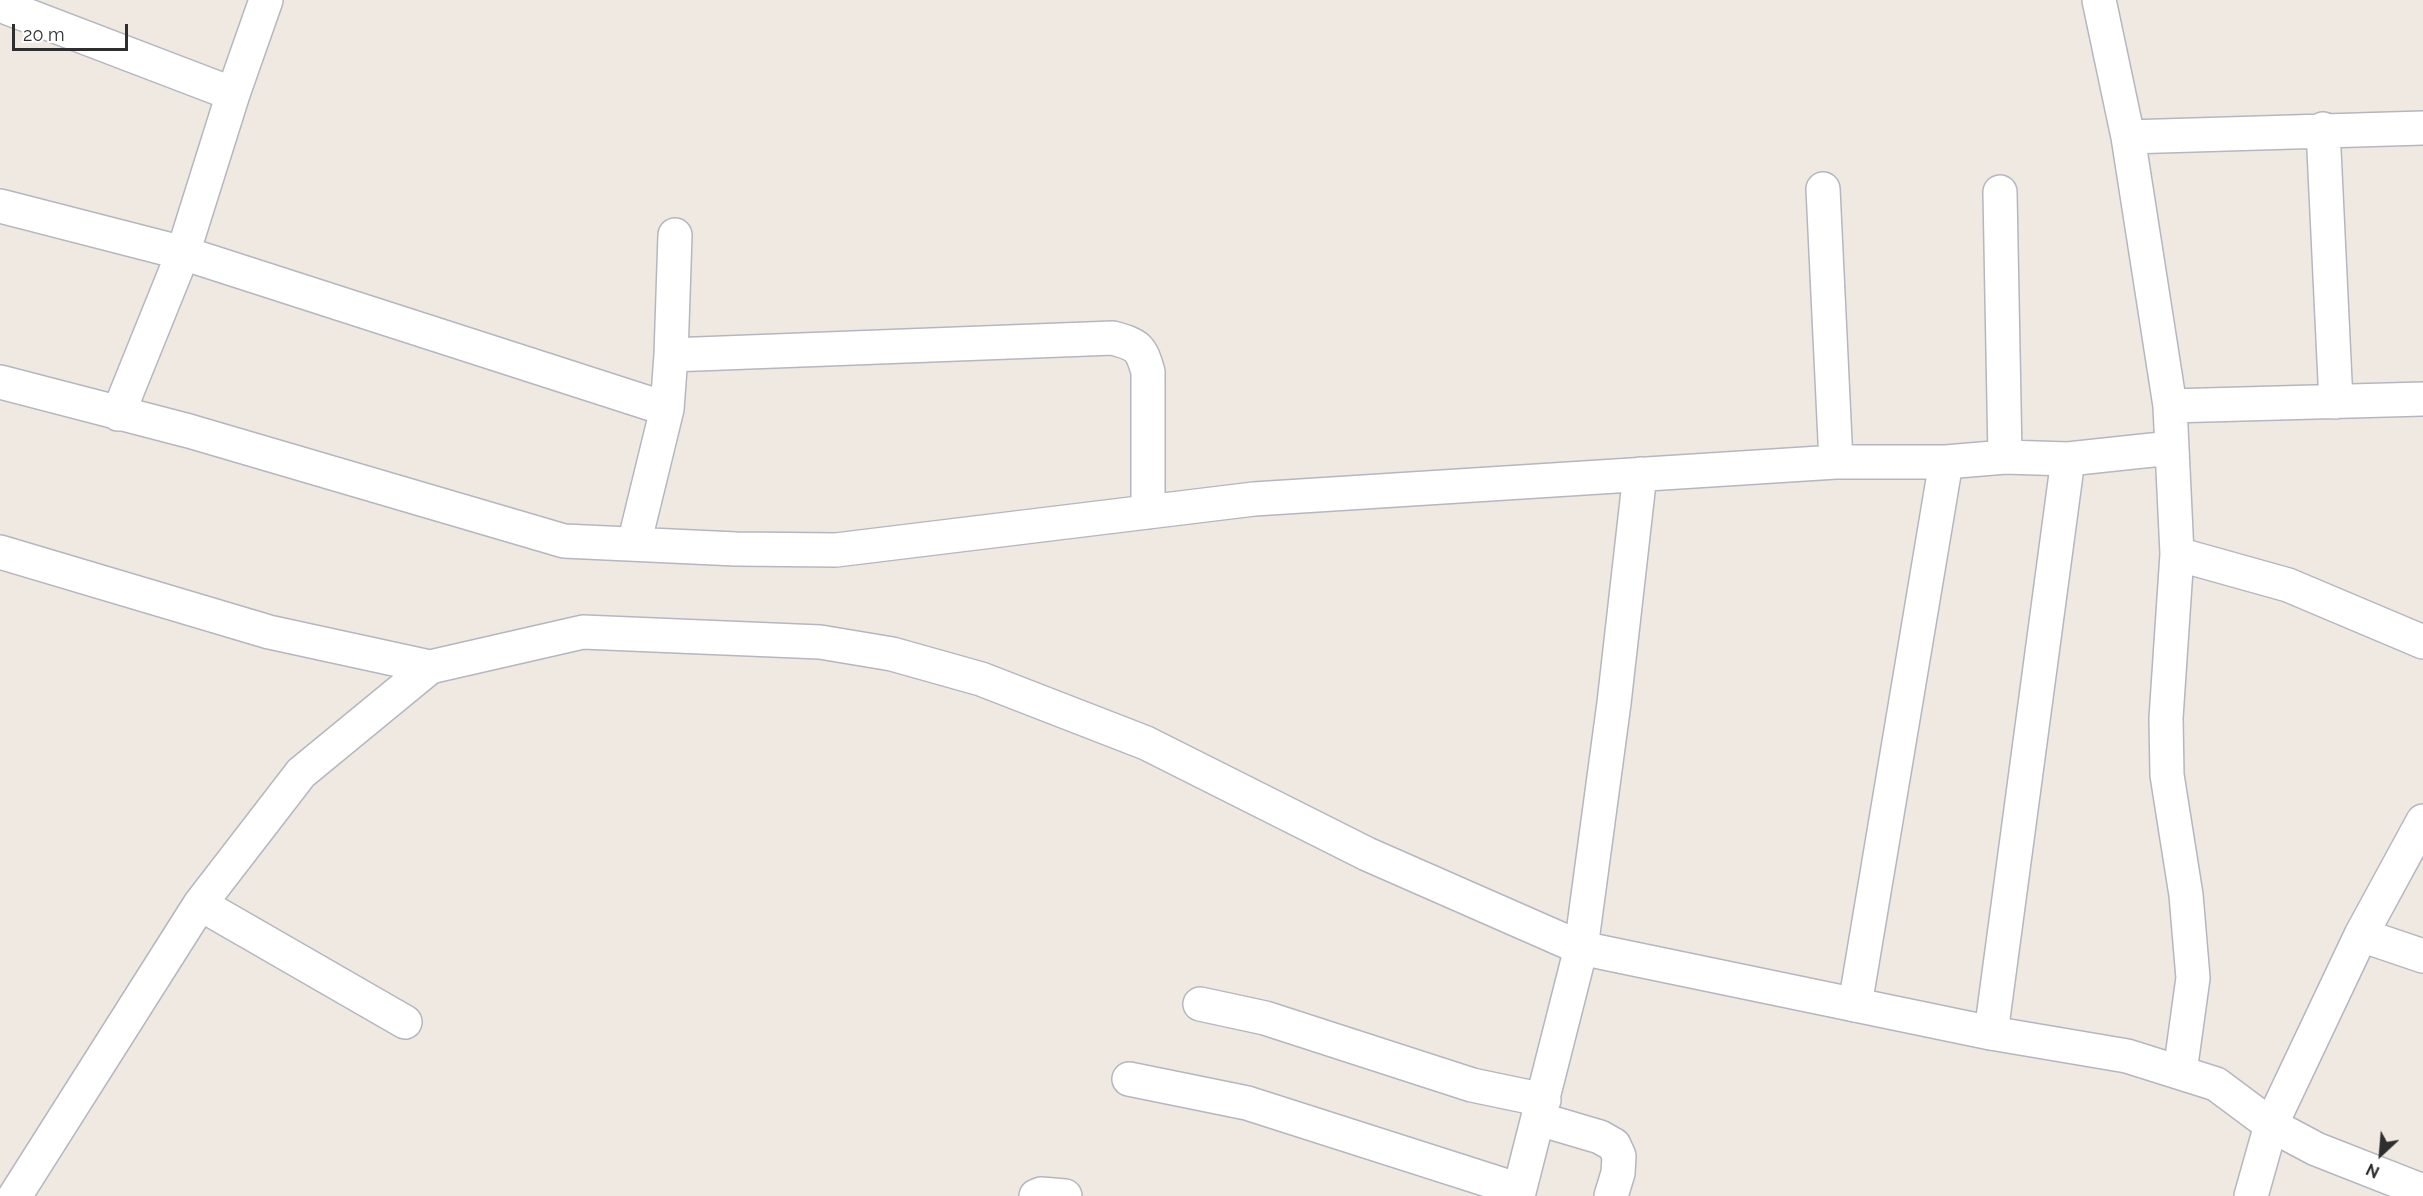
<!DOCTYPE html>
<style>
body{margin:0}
#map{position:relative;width:2423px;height:1196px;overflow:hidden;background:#efe9e1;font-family:Raleway,sans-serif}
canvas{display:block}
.north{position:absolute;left:2351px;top:1124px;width:60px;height:60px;-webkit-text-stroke:4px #fff;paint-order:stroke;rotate:206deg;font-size:16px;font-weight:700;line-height:24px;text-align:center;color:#2e2e2e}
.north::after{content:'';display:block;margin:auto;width:21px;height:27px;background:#2e2e2e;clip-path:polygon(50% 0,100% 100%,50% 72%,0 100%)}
.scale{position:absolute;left:12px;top:24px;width:116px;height:27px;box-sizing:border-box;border:3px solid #2e2e2e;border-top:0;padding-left:8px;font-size:18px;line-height:21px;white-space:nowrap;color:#2e2e2e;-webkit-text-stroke:4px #fff;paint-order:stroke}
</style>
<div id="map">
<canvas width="2423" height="1196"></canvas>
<div class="north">N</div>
<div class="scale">20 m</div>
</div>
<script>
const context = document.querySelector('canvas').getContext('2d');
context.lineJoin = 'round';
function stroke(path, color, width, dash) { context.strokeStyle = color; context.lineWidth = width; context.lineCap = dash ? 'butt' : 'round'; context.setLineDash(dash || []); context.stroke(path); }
const street = new Path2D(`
 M 2099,0 L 2128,137 L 2170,406 L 2177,554 L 2166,718 L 2167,775 L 2186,895 L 2193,978 L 2180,1072
 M 0,5 L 233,94
 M 2323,129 L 2336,402
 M 2128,137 L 2423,128
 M 1823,189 L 1836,462
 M 2000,192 L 2005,457
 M 0,206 L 183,253 L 667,409
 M 671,355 L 1113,338 C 1138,345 1141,347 1148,372 L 1148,512
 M 0,382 L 189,431 L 564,541 L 736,549 L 836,550 L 1254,499 L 1836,462 L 1946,462 L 2005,457 L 2068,459 L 2171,448
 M 2170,406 L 2423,399
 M 118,414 L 183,253 L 233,94 L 266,0
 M 634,544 L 667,409 L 671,355 L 675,235
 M 2177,554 L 2288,585 L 2423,642
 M 200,904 L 405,1022
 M 2361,935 L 2423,956
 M 1200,1004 L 1265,1018 L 1472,1085 L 1544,1100
 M 1855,1005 L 1946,462
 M 1991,1033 L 2068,459
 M 1129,1079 L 1247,1103 L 1519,1190
 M 1539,1119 L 1600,1137 L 1614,1145 L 1619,1156 L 1618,1173 L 1611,1196
 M 15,1196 L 200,904 L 301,773 L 430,667
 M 1036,1196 L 1041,1194 L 1065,1196
 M 1518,1196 L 1581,948 L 1614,703 L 1640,474
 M 2251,1196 L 2271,1125 L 2361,935 L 2423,821`);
const secondary = new Path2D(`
 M 0,552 L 269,632 L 430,667 L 583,632 L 820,642 L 892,654 L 981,679 L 1146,743 L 1367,854 L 1581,948 L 1991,1033 L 2127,1056 L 2216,1084 L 2271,1125 L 2316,1149 L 2423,1191`);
stroke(street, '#b4b7c1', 36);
stroke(secondary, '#b4b7c1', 36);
stroke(street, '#fff', 33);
stroke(secondary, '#fff', 33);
</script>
